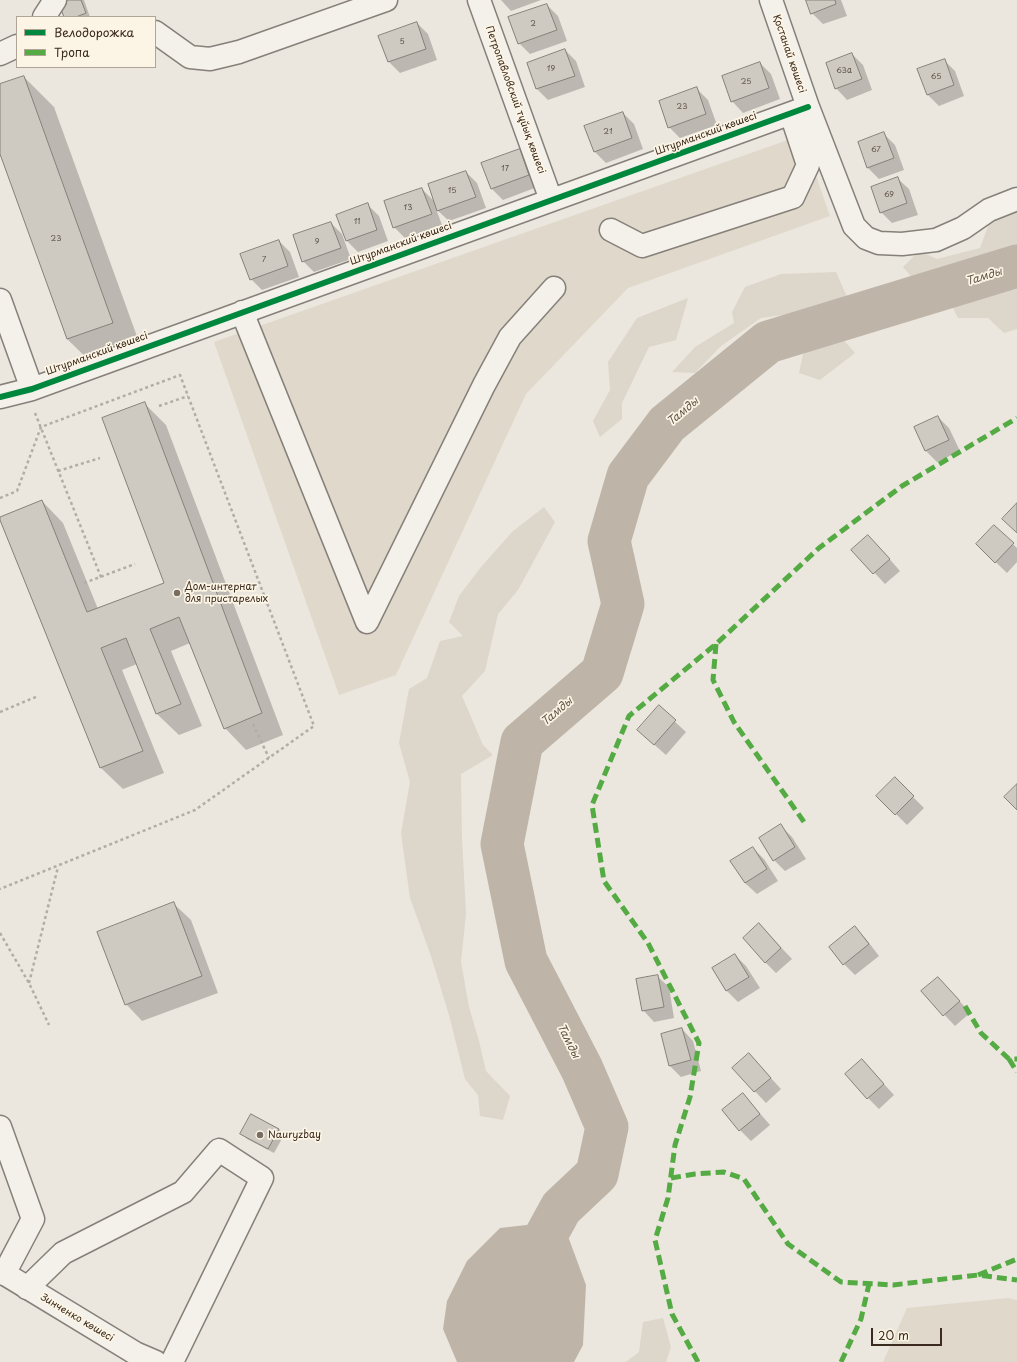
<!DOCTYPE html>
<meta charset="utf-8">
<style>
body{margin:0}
#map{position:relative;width:1017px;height:1362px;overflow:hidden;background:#ebe7de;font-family:"Playpen Sans",sans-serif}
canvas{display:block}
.legend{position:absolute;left:16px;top:16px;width:140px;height:52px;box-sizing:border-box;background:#fcf5e5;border:1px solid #afa495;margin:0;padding:5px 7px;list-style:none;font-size:12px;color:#3b2a1e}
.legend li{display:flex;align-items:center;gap:8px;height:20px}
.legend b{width:20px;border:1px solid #afa495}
.scale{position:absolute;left:871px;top:1328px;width:71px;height:18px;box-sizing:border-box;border:2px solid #3b2a1e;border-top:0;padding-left:5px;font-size:12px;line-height:14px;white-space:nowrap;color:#3b2a1e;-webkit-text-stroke:3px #fcf5e5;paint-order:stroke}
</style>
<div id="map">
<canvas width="1017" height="1362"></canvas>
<ul class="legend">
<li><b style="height:5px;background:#00873e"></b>Велодорожка</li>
<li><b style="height:5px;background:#55ab43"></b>Тропа</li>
</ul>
<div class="scale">20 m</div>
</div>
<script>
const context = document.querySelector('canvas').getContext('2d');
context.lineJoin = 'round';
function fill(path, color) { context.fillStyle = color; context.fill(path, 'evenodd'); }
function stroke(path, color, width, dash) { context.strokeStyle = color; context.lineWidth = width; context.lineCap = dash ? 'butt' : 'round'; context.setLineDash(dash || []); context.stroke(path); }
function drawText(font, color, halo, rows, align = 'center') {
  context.font = font + ' "Playpen Sans",sans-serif'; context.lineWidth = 3.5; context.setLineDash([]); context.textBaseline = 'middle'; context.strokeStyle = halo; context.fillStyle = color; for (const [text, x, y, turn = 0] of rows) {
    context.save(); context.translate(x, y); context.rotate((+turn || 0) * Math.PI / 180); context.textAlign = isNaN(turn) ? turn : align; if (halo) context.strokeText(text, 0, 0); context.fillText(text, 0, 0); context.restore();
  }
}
fill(new Path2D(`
 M 802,135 L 830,216 L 628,288 L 526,394 L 396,675 L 339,695 L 214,342 Z
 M 1008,1298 L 1017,1300 L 1017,1362 L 883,1362 L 907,1308 Z`), '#dfd8cb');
fill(new Path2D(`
 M 1017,206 L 1017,256 L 939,281 L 914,280 L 903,267 L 919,251 L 937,259 L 980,248 L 993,213 Z
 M 836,272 L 847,297 L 813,311 L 761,318 L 721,346 L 695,373 L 672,372 L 695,347 L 734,323 L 732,312 L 745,287 L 781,274 Z
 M 1017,275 L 1017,329 L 1004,333 L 988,318 L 958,318 L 951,304 L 987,286 Z
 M 688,298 L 676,340 L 649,347 L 622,403 L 622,419 L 600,437 L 593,421 L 610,390 L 608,362 L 637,318 Z
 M 841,337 L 855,353 L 820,380 L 799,373 L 803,354 L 824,343 Z
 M 544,507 L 555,522 L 518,590 L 498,614 L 485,671 L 462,696 L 483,745 L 493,755 L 461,774 L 462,838 L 466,914 L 461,962 L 469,1007 L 479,1041 L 486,1071 L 510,1096 L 503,1120 L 480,1116 L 478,1095 L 465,1079 L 449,1015 L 431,956 L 410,898 L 401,833 L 410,782 L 399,743 L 409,689 L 427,678 L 440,641 L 463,636 L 449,622 L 459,596 L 481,567 L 512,532 Z
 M 663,1318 L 671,1347 L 666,1362 L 626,1362 L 639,1352 L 643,1322 Z`), '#ddd6ca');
fill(new Path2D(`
 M 535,1224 L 569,1239 L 586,1285 L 583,1345 L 574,1362 L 457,1362 L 443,1329 L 447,1301 L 467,1261 L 500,1228 Z`), '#beb5a8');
fill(new Path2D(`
 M 65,0 L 84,0 L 90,17 L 65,17 Z
 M 501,0 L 541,0 L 511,11 Z
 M 807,0 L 841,0 L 847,16 L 823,24 L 812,13 Z
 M 547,5 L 558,16 L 567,41 L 530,54 L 519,43 Z
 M 417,23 L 428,34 L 437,60 L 400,73 L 389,62 L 380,37 Z
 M 565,50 L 576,61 L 585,87 L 548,100 L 537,89 L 528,63 Z
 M 852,54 L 863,65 L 872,90 L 847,100 L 836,88 Z
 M 944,60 L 955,71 L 964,96 L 939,106 L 928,95 L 919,69 Z
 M 760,63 L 771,74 L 780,99 L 743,113 L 732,101 Z
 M 24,77 L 54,107 L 143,353 L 98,369 L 67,339 L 0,152 L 0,85 Z
 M 697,89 L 708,100 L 717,125 L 680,138 L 669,127 Z
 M 623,113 L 634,124 L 643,149 L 606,163 L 595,152 Z
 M 884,134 L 895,145 L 904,170 L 879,179 L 868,168 Z
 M 520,150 L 531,162 L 540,186 L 503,200 L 492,189 Z
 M 466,172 L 477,183 L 486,208 L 449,221 L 436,209 L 442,225 L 405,238 L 394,227 L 422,189 L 435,202 Z
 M 897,178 L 909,189 L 918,215 L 892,223 L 881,212 Z
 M 368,205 L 379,216 L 388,241 L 358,252 L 347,241 L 338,215 Z
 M 331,223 L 342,234 L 351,259 L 314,272 L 303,261 Z
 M 279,241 L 290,252 L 299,277 L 262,290 L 251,279 Z
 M 144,403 L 166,425 L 283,735 L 246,750 L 225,728 L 190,643 L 171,651 L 202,726 L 179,735 L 157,714 L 137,664 L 122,670 L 164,773 L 123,789 L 101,768 L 42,501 L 63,523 L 98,609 L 165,584 Z
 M 938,417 L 949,428 L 960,451 L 937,462 L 926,451 Z
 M 994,526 L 1017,548 L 1017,562 L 1007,573 L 977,544 Z
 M 879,547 L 900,571 L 885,584 L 853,550 Z
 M 659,707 L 686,732 L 666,755 L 650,741 Z
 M 895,779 L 924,808 L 907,825 L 878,796 Z
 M 781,826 L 792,837 L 806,859 L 785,871 L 774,860 Z
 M 753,848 L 764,859 L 778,881 L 757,894 L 745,883 L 732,861 Z
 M 174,904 L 191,920 L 218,993 L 142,1021 L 126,1004 Z
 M 759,924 L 792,959 L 776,973 L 765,962 Z
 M 855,928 L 866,939 L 879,956 L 855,975 L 844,964 Z
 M 735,955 L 746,966 L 760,988 L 738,1002 L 727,991 L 714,969 Z
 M 657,976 L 669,987 L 674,1018 L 654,1022 L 643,1010 Z
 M 949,989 L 970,1013 L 955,1026 L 922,991 Z
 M 682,1029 L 693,1041 L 701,1071 L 681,1077 L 670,1066 L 662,1035 Z
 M 749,1054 L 781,1089 L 766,1103 L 733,1068 Z
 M 873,1072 L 894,1095 L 879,1109 L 868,1098 Z
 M 743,1094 L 770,1125 L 751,1141 L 740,1130 Z
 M 279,1129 L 284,1135 L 274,1153 L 247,1139 L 242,1134 Z`), '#0003');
stroke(new Path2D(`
 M 509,1362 L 510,1301 L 561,1208 L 597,1174 L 607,1127 L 582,1069 L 526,961 L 502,844 L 522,742 L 602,673 L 623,604 L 609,541 L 628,476 L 667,424 L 768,342 L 1017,266`), '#beb5a8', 43);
const building = new Path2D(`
 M 63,0 L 81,0 L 86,13 L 76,17 L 64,17 L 58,2 Z
 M 806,0 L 835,0 L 836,4 L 811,14 Z
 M 547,4 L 557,30 L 518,44 L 508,17 Z
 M 417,22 L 426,49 L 388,62 L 378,36 Z
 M 565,49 L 575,76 L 536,89 L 527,63 Z
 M 852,53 L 862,79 L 835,89 L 826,63 Z
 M 945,59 L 954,85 L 927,95 L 917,69 Z
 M 760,62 L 769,88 L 731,102 L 722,76 Z
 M 24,76 L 113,323 L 67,339 L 0,154 L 0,84 Z
 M 697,87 L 706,114 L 668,128 L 659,101 Z
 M 623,112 L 632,138 L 594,152 L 584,126 Z
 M 884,132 L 894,158 L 867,168 L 858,142 Z
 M 520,149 L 529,175 L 491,189 L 481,163 Z
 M 466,171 L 476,197 L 437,211 L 428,184 Z
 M 898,177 L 907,203 L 880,213 L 871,187 Z
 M 422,188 L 432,214 L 393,228 L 384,201 Z
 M 368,203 L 377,230 L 346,241 L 336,215 Z
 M 331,222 L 341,248 L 302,262 L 293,235 Z
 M 279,240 L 288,266 L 250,280 L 240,254 Z
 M 145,402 L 262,713 L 224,729 L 179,617 L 150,629 L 181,704 L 156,714 L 126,638 L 101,648 L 143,751 L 100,768 L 0,520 L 0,517 L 42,500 L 87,612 L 164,583 L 102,418 Z
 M 938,416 L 949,440 L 925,451 L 914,427 Z
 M 1017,503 L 1017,533 L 1002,519 Z
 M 994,525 L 1014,543 L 995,563 L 976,544 Z
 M 868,535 L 890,559 L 873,574 L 851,550 Z
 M 659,705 L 676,720 L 654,745 L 637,730 Z
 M 895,777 L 914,796 L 895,815 L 876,796 Z
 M 1017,784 L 1017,810 L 1004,797 Z
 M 781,824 L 795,847 L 773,861 L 759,838 Z
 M 753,847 L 767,869 L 745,883 L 730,861 Z
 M 174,902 L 202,976 L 125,1005 L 97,932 Z
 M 759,923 L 781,948 L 765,963 L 743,938 Z
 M 855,926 L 869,944 L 843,965 L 829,947 Z
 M 735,954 L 749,977 L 726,991 L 712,968 Z
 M 658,975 L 664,1007 L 642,1011 L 636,979 Z
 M 938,977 L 960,1001 L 943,1016 L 921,991 Z
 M 682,1028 L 691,1060 L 669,1066 L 661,1034 Z
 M 749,1053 L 771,1078 L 754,1092 L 732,1068 Z
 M 862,1059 L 884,1084 L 867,1099 L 845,1074 Z
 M 743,1093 L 760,1114 L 739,1131 L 722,1110 Z
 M 251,1114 L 279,1129 L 268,1149 L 240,1134 Z`);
fill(building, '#cecac2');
stroke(building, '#858079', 1);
const minor = new Path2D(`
 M 479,0 L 551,200
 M 771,0 L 808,107 L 854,226 L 866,238 L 879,243 L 902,244 L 936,240 L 963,228 L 989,210 L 1017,199
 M 44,17 L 55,0
 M 155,32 L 190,57 L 210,59 L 239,52 L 386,0
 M 0,54 L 17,46
 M 611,230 L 642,246 L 793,197 L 808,165 L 791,114
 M 0,300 L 32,389
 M 242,312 L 367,622 L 484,385 L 510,337 L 554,288
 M 0,397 L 32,389 L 808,107
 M 0,1127 L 33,1219 L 4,1274
 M 27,1288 L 63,1253 L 183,1192 L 219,1150 L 262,1178 L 172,1362`);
const major = new Path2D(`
 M 0,1271 L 135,1353 L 156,1362`);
stroke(minor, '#858079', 25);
stroke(major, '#858079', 25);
stroke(new Path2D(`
 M 159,406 L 188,396
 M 35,413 L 101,577
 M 58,471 L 100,458
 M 0,498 L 17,491 L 41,427 L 180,375 L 314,726 L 195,810 L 0,889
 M 84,583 L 135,564
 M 0,712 L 38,696
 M 253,724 L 269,758
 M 0,933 L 29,983 L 49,1025
 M 29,983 L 58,867`), '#b1ada7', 2.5, [3, 3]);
stroke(minor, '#f4f0ea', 22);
stroke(major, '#f4f0ea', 22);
stroke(new Path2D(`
 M 716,644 L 713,680 L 734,722 L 804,822
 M 965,1006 L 981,1033 L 1009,1059 L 1017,1059
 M 1009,1059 L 1017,1072
 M 671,1178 L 695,1174 L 724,1172 L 744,1179 L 788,1244 L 841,1282 L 893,1285 L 978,1275 L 1017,1280
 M 978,1275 L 1017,1259
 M 698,1362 L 672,1314 L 655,1240 L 668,1198 L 675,1145 L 690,1097 L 699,1043 L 648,943 L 604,881 L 592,805 L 629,716 L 716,644 L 819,548 L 902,486 L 1017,418
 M 841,1362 L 861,1319 L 869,1284`), '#55ab43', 5, [10, 5]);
stroke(new Path2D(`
 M 0,397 L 32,389 L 808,107`), '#00873e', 6);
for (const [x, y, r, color] of [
 [177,593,4,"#796c61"],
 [260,1135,4,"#796c61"]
]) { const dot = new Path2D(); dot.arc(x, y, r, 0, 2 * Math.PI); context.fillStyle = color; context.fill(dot); stroke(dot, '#fcf5e5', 1.5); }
drawText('8px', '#605247', null, [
 ["2",533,24],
 ["5",402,42],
 ["19",551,69],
 ["63а",844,71],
 ["65",936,77],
 ["25",746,82],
 ["23",682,107],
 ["21",608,132],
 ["67",876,150],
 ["17",505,169],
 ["15",452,191],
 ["69",889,195],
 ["13",408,208],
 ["11",357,222],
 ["23",56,239],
 ["9",317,242],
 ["7",264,260]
]);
drawText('10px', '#3b2a1e', '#fcf5e5', [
 ["Қостанай көшесі",789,54,71],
 ["Петропавловский тұйық көшесі",515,100,70],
 ["Штурманский көшесі",706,134,-20],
 ["Штурманский көшесі",401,244,-20],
 ["Штурманский көшесі",97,354,-20],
 ["Зинченко көшесі",77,1318,31]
]);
drawText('10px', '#3b2a1e', '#fcf5e5', [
 ["Дом-интернат",185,587],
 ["для пристарелых",185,599],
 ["Nauryzbay",268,1135]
], 'left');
drawText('italic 11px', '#625346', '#fcf5e5', [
 ["Тамды",984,277,-17],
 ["Тамды",683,412,-40],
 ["Тамды",557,712,-41],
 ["Тамды",568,1041,63]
]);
</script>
